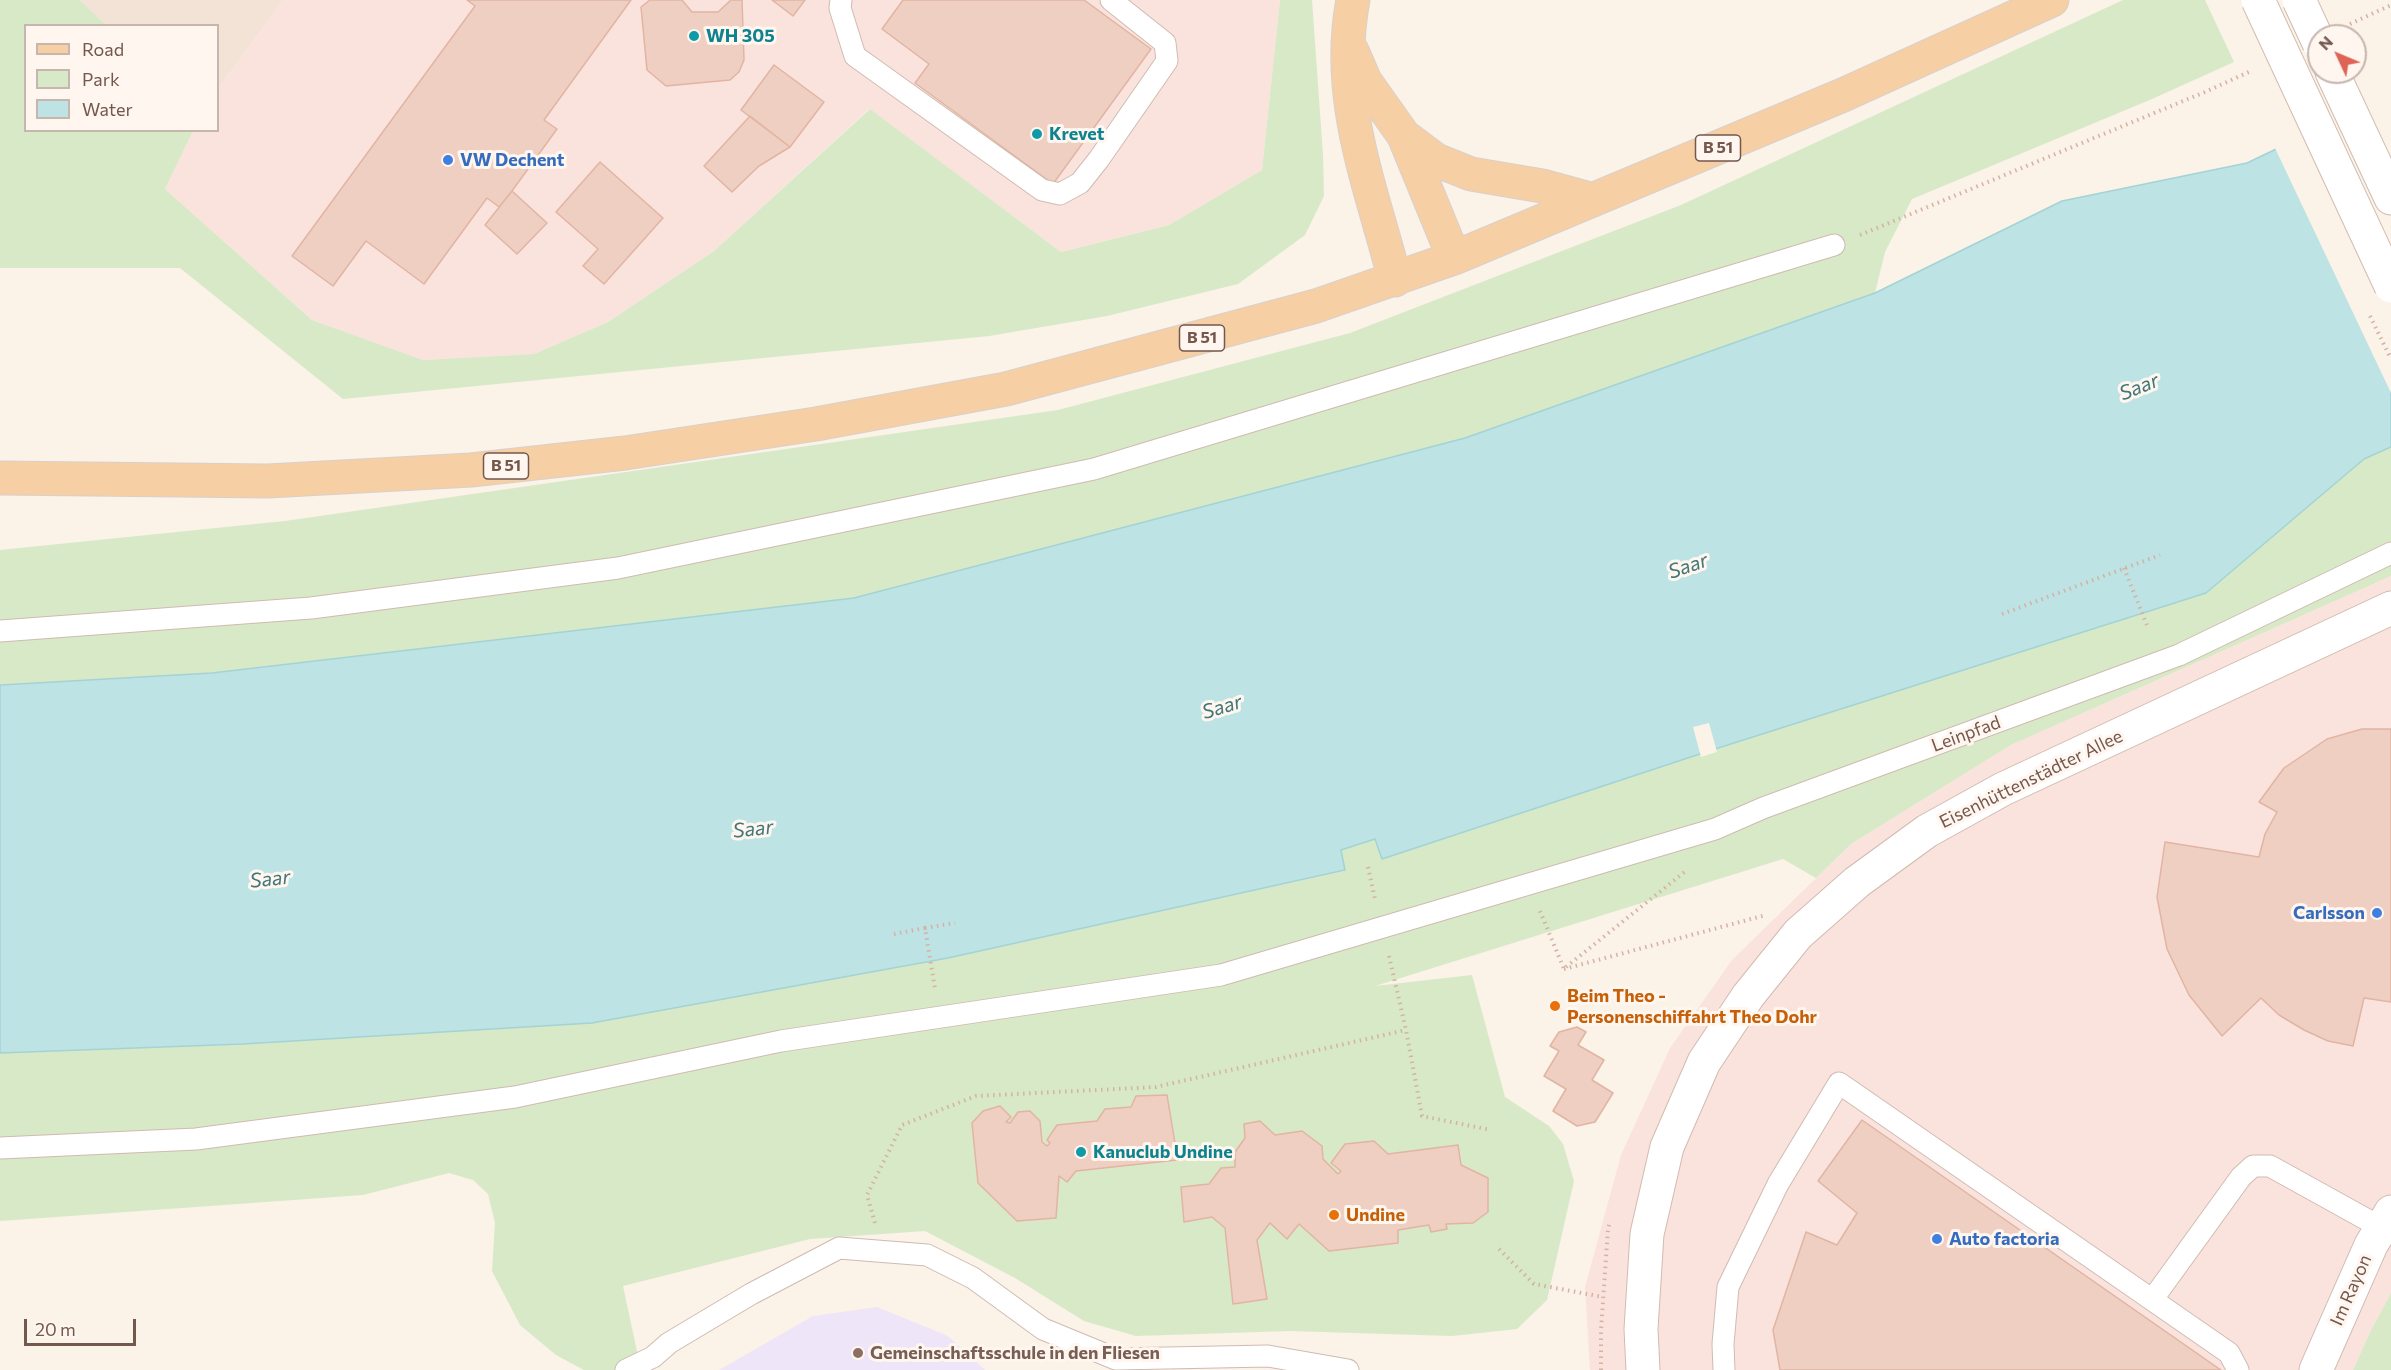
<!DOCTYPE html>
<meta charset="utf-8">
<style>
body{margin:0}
#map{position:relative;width:2391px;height:1370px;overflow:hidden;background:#fbf2e8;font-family:Commissioner,sans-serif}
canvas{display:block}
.legend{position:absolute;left:24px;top:24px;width:195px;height:108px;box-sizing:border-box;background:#fef6ef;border:2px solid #c7b6ae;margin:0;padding:8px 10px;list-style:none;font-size:18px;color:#74574d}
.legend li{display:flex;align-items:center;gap:12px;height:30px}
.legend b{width:30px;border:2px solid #c7b6ae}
.north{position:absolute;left:2307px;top:24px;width:60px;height:60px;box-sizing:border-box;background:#fef6ef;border:2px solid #c7b6ae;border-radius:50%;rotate:314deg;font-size:16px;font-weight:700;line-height:24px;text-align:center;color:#74574d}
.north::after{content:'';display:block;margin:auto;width:21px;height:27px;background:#de6555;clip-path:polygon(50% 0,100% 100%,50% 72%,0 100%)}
.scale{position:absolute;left:24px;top:1319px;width:112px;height:27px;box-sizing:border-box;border:3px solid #74574d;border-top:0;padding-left:8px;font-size:18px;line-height:21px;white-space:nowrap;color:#74574d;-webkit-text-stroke:4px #fef6ef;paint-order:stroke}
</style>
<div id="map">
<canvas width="2391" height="1370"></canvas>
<ul class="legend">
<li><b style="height:8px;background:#f6cfa5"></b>Road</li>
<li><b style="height:16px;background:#d8e9c7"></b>Park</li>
<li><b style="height:16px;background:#bde3e4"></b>Water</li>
</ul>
<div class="north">N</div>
<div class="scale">20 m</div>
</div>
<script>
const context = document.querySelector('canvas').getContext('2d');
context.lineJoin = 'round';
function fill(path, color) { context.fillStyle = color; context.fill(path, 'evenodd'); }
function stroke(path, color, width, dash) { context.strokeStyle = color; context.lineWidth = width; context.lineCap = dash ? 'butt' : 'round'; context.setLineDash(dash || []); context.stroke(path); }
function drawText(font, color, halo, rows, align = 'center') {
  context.font = font + ' Commissioner,sans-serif'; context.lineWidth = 6; context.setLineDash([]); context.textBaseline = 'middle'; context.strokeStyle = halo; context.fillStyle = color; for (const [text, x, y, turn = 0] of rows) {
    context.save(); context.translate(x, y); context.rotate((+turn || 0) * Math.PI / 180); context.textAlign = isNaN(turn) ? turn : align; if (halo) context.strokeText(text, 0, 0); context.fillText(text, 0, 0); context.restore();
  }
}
fill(new Path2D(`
 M 80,0 L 283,0 L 218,89 L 218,26 L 106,25 Z`), '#f3e3d7');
fill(new Path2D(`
 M 283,0 L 1280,0 L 1262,170 L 1169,225 L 1061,252 L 869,109 L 714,251 L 608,322 L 534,354 L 423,360 L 312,320 L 165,189 L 193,131 L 218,130 L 218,89 Z
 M 2391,576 L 2391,1293 L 2370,1332 L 2353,1370 L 1590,1370 L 1585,1287 L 1621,1155 L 1670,1048 L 1732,960 L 1851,844 L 2011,745 Z`), '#fbe3dd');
fill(new Path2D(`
 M 877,1307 L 948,1336 L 985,1370 L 719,1370 L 813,1316 Z`), '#efe5f8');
fill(new Path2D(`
 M 0,0 L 80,0 L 106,25 L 26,26 L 26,130 L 193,131 L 165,189 L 312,320 L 423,360 L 534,354 L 608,322 L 714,251 L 870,109 L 1061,252 L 1169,225 L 1262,170 L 1280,0 L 1312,0 L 1323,155 L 1324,196 L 1305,235 L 1238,284 L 1107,316 L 989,336 L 343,399 L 180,268 L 0,268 Z
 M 2123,0 L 2205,0 L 2234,62 L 2152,99 L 1912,199 L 1885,252 L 1875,293 L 1465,438 L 854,598 L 212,673 L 0,685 L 0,550 L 285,521 L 1058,410 L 1350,333 L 1681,205 Z
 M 2391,447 L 2391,576 L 2011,745 L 1851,844 L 1816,878 L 1783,859 L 1375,986 L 1472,975 L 1505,1097 L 1549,1126 L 1563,1144 L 1574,1181 L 1547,1300 L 1517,1329 L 1452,1336 L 1290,1331 L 1136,1336 L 1084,1321 L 1015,1278 L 925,1231 L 810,1239 L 623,1286 L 641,1370 L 584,1370 L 556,1355 L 520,1325 L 492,1271 L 495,1223 L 488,1194 L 473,1180 L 449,1173 L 363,1195 L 0,1221 L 0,1053 L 243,1044 L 592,1023 L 948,958 L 1344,871 L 1341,850 L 1376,839 L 1382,859 L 1715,749 Z
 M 2391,1293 L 2391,1370 L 2353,1370 L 2370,1332 Z`), '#d8e9c7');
const water = new Path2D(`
 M 2391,94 L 2391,447 L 2364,459 L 2206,593 L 1715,749 L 1382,859 L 1375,839 L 1341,850 L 1345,870 L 948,958 L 592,1023 L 243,1044 L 0,1053 L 0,685 L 212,673 L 854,598 L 1465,438 L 1875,293 L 2062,201 L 2247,163 Z`);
fill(water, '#bde3e4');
stroke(water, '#a4d3d5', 1.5);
fill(new Path2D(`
 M 2391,91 L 2391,393 L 2274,146 Z
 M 1709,723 L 1717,752 L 1701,757 L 1693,727 Z`), '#fbf2e8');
const building = new Path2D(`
 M 467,0 L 631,0 L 544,120 L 557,129 L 512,191 L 499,207 L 487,198 L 424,284 L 366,241 L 333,286 L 292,256 L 475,6 Z
 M 650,0 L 682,0 L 692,12 L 718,12 L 731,0 L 742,0 L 744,60 L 739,72 L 730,80 L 666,86 L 647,70 L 641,7 Z
 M 772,0 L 805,0 L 793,16 Z
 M 903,0 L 1084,0 L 1151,49 L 1053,184 L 915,83 L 929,64 L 882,29 Z
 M 774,65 L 824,102 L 790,147 L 741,110 Z
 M 750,116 L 790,147 L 759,166 L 732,192 L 704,166 Z
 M 600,162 L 663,218 L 604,284 L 583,266 L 598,249 L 556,212 Z
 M 512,191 L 547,223 L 517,254 L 485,225 Z
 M 2362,729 L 2391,729 L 2391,1002 L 2364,998 L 2353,1046 L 2328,1041 L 2304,1030 L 2279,1015 L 2261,998 L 2222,1036 L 2189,995 L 2167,949 L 2157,897 L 2165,842 L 2259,857 L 2265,834 L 2277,812 L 2259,802 L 2284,768 L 2327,739 Z
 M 1577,1027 L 1586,1032 L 1578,1045 L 1604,1060 L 1592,1080 L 1613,1093 L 1595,1122 L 1577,1126 L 1553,1111 L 1566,1089 L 1544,1076 L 1559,1051 L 1550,1046 L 1559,1032 Z
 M 1167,1095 L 1175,1143 L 1195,1158 L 1076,1171 L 1067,1182 L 1059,1176 L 1056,1218 L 1017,1221 L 978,1183 L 972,1123 L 983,1111 L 1000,1106 L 1011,1117 L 1006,1122 L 1010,1123 L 1018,1112 L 1030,1111 L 1040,1121 L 1042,1142 L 1047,1146 L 1050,1143 L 1047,1140 L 1057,1125 L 1097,1121 L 1105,1109 L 1131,1107 L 1136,1096 Z
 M 1862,1120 L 2221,1370 L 1780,1370 L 1773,1330 L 1806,1232 L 1837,1245 L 1857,1213 L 1818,1181 Z
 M 1260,1121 L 1275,1135 L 1302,1131 L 1322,1146 L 1323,1159 L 1338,1174 L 1341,1171 L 1331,1163 L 1345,1144 L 1374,1141 L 1388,1154 L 1458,1145 L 1461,1165 L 1488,1178 L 1488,1212 L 1473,1223 L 1446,1224 L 1447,1229 L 1431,1232 L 1429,1225 L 1398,1230 L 1398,1243 L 1329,1251 L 1299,1224 L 1287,1239 L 1270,1223 L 1257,1240 L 1267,1299 L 1233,1304 L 1225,1228 L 1212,1217 L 1184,1222 L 1181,1187 L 1209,1184 L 1221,1168 L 1235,1167 L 1235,1152 L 1245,1138 L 1244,1124 Z`);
fill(building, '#efcfc1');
stroke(building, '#e1b4a3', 1.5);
const lane = new Path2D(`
 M 841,0 L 840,8 L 855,56 L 1042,190 L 1060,194 L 1080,183 L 1099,159 L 1167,61 L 1165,43 L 1111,0
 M 0,631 L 311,608 L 618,568 L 1094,469 L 1834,245
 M 0,1148 L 196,1139 L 515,1097 L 781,1041 L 1221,975 L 1715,829 L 1763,808 L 2179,655 L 2391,553
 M 2152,1300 L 2241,1177 L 2253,1166 L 2270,1166 L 2382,1228
 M 626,1370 L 653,1357 L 669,1343 L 751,1294 L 839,1248 L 927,1255 L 973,1278 L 1043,1329 L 1116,1359 L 1268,1356 L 1348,1370
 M 1724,1370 L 1723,1344 L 1728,1287 L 1778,1184 L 1839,1083 L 2229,1353 L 2238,1370`);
const street = new Path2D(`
 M 2316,1370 L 2371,1245 L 2391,1212`);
const secondary = new Path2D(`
 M 2332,72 L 2391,198
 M 1643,1370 L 1641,1329 L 1647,1234 L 1667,1147 L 1704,1062 L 1748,996 L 1798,934 L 1857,882 L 1927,831 L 2003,789 L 2391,608`);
const primary = new Path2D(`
 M 1353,0 C 1334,99 1371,186 1395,280
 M 1352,51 L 1365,81 L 1404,136 L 1454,258
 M 1404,136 L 1436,160 L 1471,174 L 1542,186 L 1593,200
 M 0,478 L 268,481 L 471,470 L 625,453 L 816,424 L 1006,389 L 1316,306 L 1454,258 L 1843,95 L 2052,0`);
stroke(lane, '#cfbbb1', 23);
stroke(street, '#cfbbb1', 35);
stroke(secondary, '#d1bbaf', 35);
stroke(primary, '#d8d0cd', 35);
stroke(new Path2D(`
 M 2350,24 L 2391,5
 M 1860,235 L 2205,92 L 2251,71
 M 2124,568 L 2148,628
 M 2002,614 L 2160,555
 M 1368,867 L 1375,899
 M 1540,911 L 1564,969
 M 925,928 L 955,923
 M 894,934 L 925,928 L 935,989
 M 1389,956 L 1406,1030 L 1422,1116 L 1491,1130
 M 1566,967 L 1687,870
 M 1564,969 L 1766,915
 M 875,1223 L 867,1195 L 902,1125 L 976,1096 L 1156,1087 L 1406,1030
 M 1499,1249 L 1534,1284 L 1603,1297
 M 1601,1370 L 1601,1330 L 1608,1229 L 1610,1221`), '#d4b2a4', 4, [1.5, 4.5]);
stroke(lane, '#fff', 21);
stroke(street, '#fff', 33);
stroke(secondary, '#fff', 33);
stroke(primary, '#f6cfa5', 33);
const secondaryBridge = new Path2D(`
 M 2258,0 L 2391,286
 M 2299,0 L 2319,43`);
stroke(secondaryBridge, '#d1bbaf', 35, []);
stroke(new Path2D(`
 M 2370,316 L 2391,359`), '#d4b2a4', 4, [1.5, 4.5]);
stroke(secondaryBridge, '#fff', 33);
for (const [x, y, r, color] of [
 [694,36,6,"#0f9aa8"],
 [1037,134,6,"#0f9aa8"],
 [448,160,6,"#3f7fe0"],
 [2377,913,6,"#3f7fe0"],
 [1555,1006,6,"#e8710a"],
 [1081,1152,6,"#0f9aa8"],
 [1334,1215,6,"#e8710a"],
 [1937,1239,6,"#3f7fe0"],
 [858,1353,6,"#8d6e63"]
]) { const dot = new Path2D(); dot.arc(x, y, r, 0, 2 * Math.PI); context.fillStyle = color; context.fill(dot); stroke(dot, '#fef6ef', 2); }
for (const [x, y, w] of [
 [1718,148,45],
 [1202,338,45],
 [506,466,45]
]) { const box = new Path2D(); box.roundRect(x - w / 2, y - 13, w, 26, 4.5); context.fillStyle = '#fef6ef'; context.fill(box); stroke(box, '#74574d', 1.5); }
drawText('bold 16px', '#74574d', null, [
 ["B 51",1718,148],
 ["B 51",1202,338],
 ["B 51",506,466]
]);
drawText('bold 18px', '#0d838f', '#fef6ef', [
 ["WH 305",706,36],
 ["Krevet",1049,134],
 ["Kanuclub Undine",1093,1152]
], 'left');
drawText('bold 18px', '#366cbe', '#fef6ef', [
 ["VW Dechent",460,160],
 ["Carlsson",2365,913,"right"],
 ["Auto factoria",1949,1239]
], 'left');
drawText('18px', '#74574d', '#fef6ef', [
 ["Leinpfad",1966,734,-20],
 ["Eisenhüttenstädter Allee",2031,779,-26],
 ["Im Rayon",2351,1290,-66]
]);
drawText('bold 18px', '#c56008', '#fef6ef', [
 ["Beim Theo -",1567,996],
 ["Personenschiffahrt Theo Dohr",1567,1017],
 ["Undine",1346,1215]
], 'left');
drawText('bold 18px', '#785e54', '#fef6ef', [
 ["Gemeinschaftsschule in den Fliesen",870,1353]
], 'left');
drawText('italic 20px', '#427678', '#fef6ef', [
 ["Saar",2139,387,-22],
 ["Saar",1688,566,-19],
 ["Saar",1222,707,-17],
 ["Saar",753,829,-6],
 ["Saar",270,879,-6]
]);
</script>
